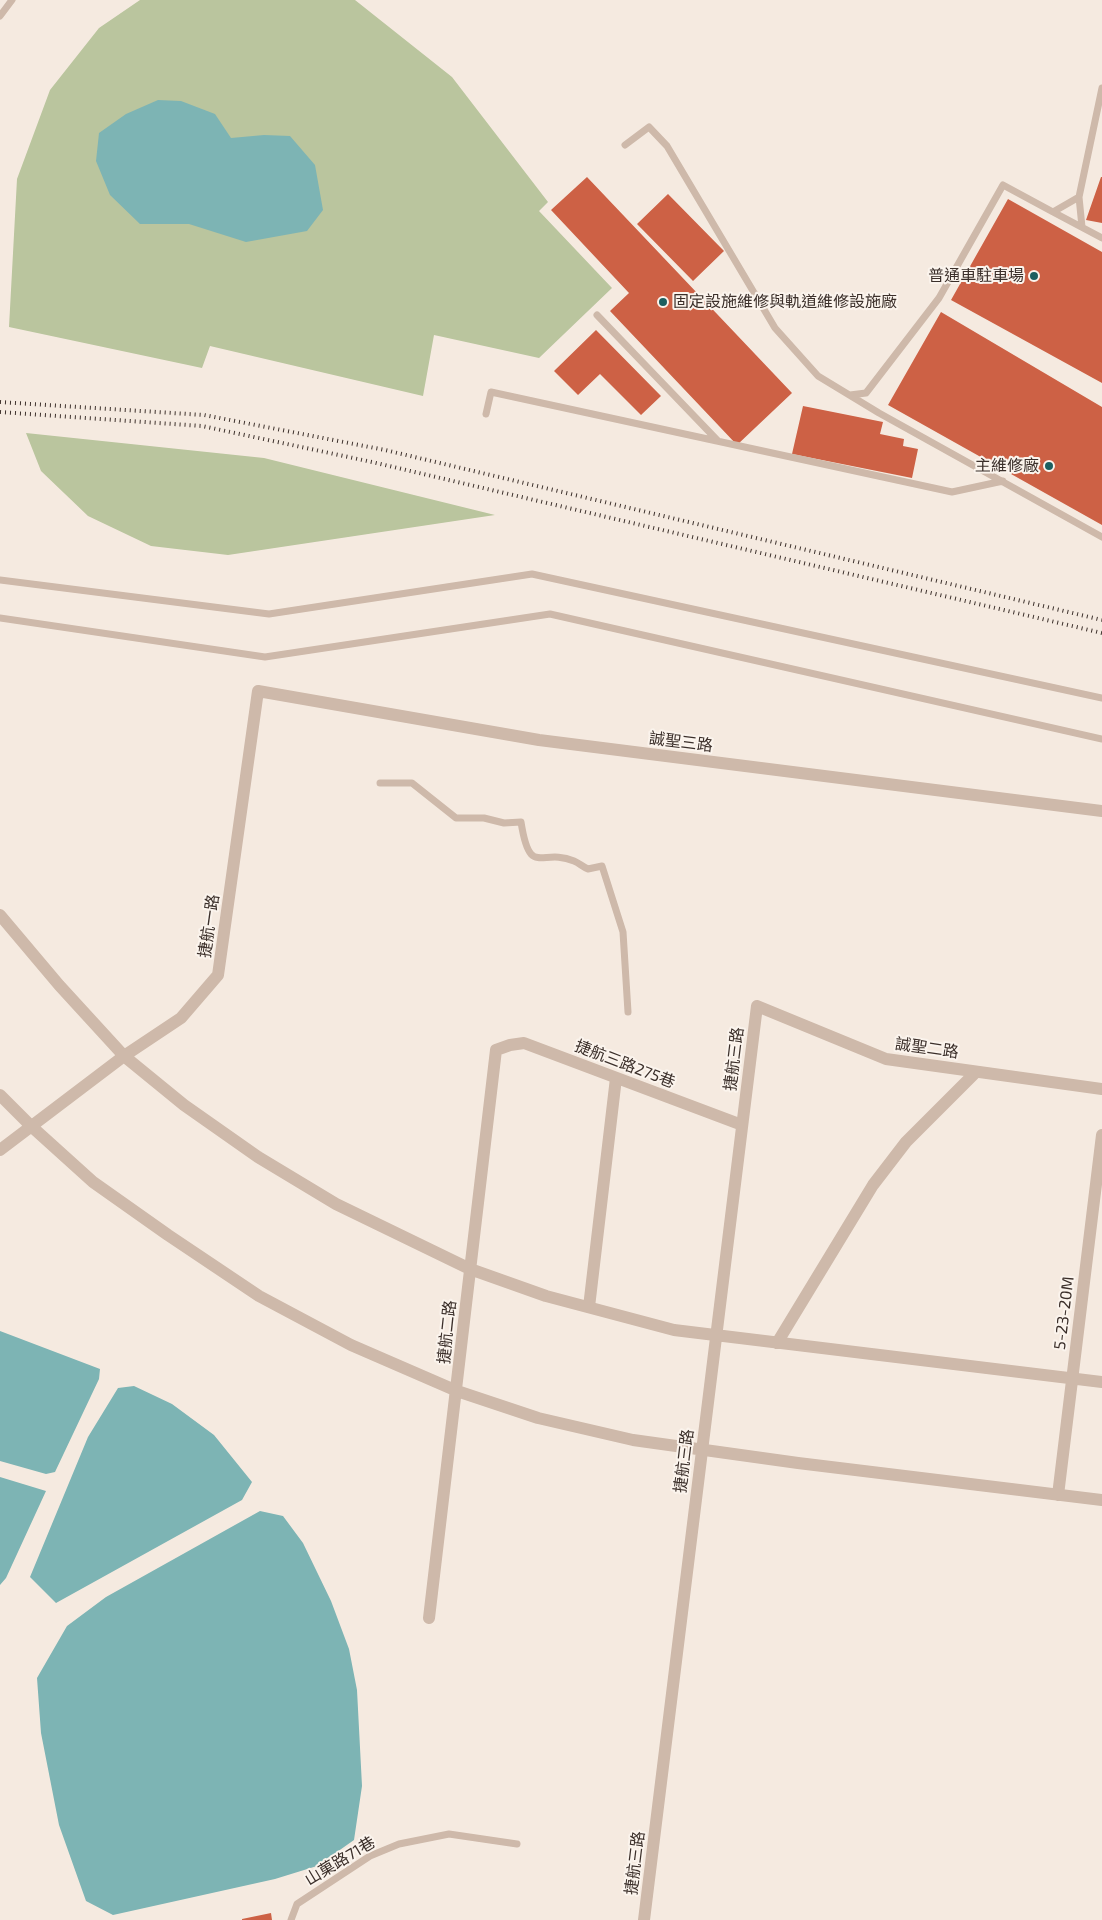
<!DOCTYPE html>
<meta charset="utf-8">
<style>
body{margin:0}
canvas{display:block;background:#f5eae0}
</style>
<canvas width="1102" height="1920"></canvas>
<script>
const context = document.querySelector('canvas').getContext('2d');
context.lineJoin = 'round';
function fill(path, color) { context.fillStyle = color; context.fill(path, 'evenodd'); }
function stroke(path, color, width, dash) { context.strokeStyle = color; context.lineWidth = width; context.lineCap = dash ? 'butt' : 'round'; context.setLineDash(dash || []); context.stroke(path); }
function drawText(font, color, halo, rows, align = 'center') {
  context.font = font + ' "Exo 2","Noto Sans TC",sans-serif'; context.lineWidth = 4; context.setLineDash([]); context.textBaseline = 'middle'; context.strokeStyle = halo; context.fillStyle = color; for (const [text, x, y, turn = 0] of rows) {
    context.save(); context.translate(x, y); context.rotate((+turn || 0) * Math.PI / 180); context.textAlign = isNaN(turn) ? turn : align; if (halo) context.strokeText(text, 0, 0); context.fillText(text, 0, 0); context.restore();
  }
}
fill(new Path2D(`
 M 140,0 L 355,0 L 452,77 L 548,202 L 539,211 L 612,288 L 539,358 L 434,335 L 423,396 L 210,346 L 202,368 L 9,327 L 17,179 L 50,90 L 99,28 Z
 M 26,433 L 264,458 L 495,515 L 228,555 L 151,546 L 88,516 L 41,471 Z`), '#bac59e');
fill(new Path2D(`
 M 158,100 L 181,101 L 215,114 L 231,138 L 264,135 L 290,136 L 315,165 L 323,210 L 307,231 L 246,242 L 189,224 L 140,224 L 110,195 L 96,161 L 99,133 L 126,114 Z
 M 0,1331 L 100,1369 L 99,1379 L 55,1472 L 46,1474 L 0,1461 Z
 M 134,1386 L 172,1404 L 214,1435 L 252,1482 L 242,1500 L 56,1603 L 30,1577 L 88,1437 L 118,1388 Z
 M 0,1477 L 46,1491 L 6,1578 L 0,1585 Z
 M 260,1511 L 283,1516 L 303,1543 L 331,1601 L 349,1649 L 357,1690 L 362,1786 L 354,1840 L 317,1866 L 275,1879 L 113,1915 L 86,1901 L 59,1825 L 41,1733 L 37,1678 L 67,1626 L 106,1597 Z`), '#7db4b4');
fill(new Path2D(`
 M 587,177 L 792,393 L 737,445 L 610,311 L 629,293 L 551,210 Z
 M 1101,177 L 1102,177 L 1102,223 L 1086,220 Z
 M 668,194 L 724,251 L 693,281 L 637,224 Z
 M 1008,199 L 1102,252 L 1102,383 L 951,300 Z
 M 941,312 L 1102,407 L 1102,525 L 888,405 Z
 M 596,330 L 661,396 L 641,415 L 600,374 L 578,395 L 554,371 Z
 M 803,406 L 883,422 L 880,434 L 904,439 L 903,446 L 918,449 L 912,478 L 792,454 Z
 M 271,1913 L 272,1920 L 242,1920 L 242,1919 Z`), '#cd6145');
stroke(new Path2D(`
 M 0,16 L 12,0
 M 625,145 L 649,127 L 667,146 L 775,328 L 818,376 L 879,413 L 1102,537
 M 1079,197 L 1082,227
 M 1053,212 L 1102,238
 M 597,315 L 718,441
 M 850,395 L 866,393 L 939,298 L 1003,185 L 1053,212 L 1079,197 L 1102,88
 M 486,414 L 491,392 L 952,492 L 1003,481
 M 0,580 L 269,614 L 532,574 L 1102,698
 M 0,618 L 265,657 L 550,614 L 1102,739
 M 380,783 L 412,783 L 456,818 L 484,818 L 504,823 L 521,822 C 530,879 541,847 574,861 C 579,863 583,867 588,869 L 602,866 L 623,932 L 628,1012
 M 291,1920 L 297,1904 L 370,1856 L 399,1844 L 449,1834 L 517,1844`), '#ceb9aa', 7);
stroke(new Path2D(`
 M 0,915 L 59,985 L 124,1056 L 184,1105 L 258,1157 L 336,1204 L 470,1269 L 546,1296 L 674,1330 L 1102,1382
 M 0,1095 L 31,1126 L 93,1182 L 168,1235 L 259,1296 L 351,1345 L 457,1391 L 538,1418 L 633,1440 L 798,1463 L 1102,1500
 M 0,1150 L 124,1056 L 181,1018 L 218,975 L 258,691 L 539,740 L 1102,811
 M 589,1307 L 616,1078
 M 777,1343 L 873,1185 L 906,1142 L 976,1072
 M 1058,1495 L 1102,1135
 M 429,1618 L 496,1050 L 510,1045 L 524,1043 L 742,1125
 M 644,1920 L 757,1006 L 886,1059 L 1102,1089`), '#ceb9aa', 12);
stroke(new Path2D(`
 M 0,402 L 204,415 L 385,450 L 1102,620
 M 0,412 L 202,426 L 372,462 L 1102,633`), '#3b2f2a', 4, [1, 4]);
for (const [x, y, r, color] of [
 [1034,276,5,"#1c5f60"],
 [663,302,5,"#1c5f60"],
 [1049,466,5,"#1c5f60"]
]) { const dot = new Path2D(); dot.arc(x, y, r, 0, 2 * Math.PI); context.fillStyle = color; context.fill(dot); stroke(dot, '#fbf4ed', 2); }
drawText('16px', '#3b2f2a', '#fbf4ed', [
 ["普通車駐車場",1024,276],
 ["固定設施維修與軌道維修設施廠",673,302,"left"],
 ["主維修廠",1039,466]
], 'right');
drawText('16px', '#3b2f2a', '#fbf4ed', [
 ["誠聖三路",681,742,7],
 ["捷航一路",209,926,-82],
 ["誠聖二路",927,1048,8],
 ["捷航三路",734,1059,-83],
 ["捷航三路275巷",625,1064,21],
 ["5-23-20M",1064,1313,-83],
 ["捷航二路",447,1332,-84],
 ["捷航三路",684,1461,-83],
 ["山菓路71巷",340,1861,-31],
 ["捷航三路",635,1863,-83]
]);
</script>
